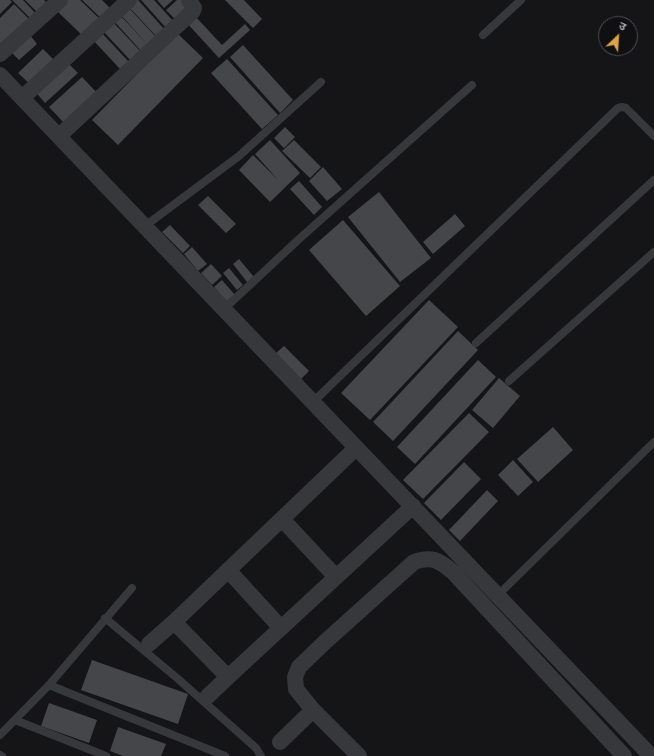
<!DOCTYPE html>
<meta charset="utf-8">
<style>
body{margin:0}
#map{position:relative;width:654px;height:756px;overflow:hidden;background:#151517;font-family:Commissioner,"Noto Sans Devanagari",sans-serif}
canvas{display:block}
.north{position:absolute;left:598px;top:16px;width:40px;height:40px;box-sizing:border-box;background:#101012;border:1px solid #4d4f54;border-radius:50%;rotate:25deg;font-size:11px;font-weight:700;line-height:16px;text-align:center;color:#a9adb6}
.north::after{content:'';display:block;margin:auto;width:14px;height:18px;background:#dea346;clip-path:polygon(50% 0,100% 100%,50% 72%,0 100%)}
</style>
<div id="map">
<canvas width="654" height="756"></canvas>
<div class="north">उ</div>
</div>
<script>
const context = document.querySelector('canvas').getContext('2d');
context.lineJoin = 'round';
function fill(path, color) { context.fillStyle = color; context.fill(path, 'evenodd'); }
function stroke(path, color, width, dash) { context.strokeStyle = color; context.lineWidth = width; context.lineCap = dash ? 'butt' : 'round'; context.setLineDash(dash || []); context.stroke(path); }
fill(new Path2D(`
 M 0,0 L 10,0 L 12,2 L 0,14 Z
 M 12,0 L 23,0 L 37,15 L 32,20 Z
 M 25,0 L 44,0 L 49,5 L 39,14 Z
 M 65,0 L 80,0 L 102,21 L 85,38 L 56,10 Z
 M 82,0 L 102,0 L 113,11 L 104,21 Z
 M 132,0 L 138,0 L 165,30 L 157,37 L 127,5 Z
 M 141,0 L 154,0 L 174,22 L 167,29 Z
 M 157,0 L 173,0 L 164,8 Z
 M 177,0 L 184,0 L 189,6 L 175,19 L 166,10 Z
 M 225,0 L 244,0 L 262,19 L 253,28 Z
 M 14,4 L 29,19 L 0,45 L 0,18 Z
 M 128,7 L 157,38 L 149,46 L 120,14 Z
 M 119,14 L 149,46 L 142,52 L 113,20 Z
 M 194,15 L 222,45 L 245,24 L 250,30 L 219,58 L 186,22 Z
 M 112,21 L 142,53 L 132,62 L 102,30 Z
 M 100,31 L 129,62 L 121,70 L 92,39 Z
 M 177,33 L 203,58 L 118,145 L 92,120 Z
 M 30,35 L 37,44 L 19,60 L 11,52 Z
 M 243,45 L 293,100 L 280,113 L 230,57 Z
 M 43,49 L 56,62 L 32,86 L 18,73 Z
 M 227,59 L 278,115 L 262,129 L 211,73 Z
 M 66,61 L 78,73 L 45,103 L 34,90 Z
 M 82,77 L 98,94 L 65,124 L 49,107 Z
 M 285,127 L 295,137 L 284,148 L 274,138 Z
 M 270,140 L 300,173 L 270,202 L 239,170 L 253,155 L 278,180 L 255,154 Z
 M 294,140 L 321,167 L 310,178 L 282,151 Z
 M 323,167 L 342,189 L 327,201 L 309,181 Z
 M 299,181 L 322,207 L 314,215 L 290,189 Z
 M 379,192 L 431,258 L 400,282 L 348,217 Z
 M 208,196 L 236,224 L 226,233 L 198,205 Z
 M 455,214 L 465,226 L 433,254 L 423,242 Z
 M 343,220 L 400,286 L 366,316 L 309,250 Z
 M 170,225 L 190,246 L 183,253 L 162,232 Z
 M 192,247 L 207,264 L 198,271 L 184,254 Z
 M 239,259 L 254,277 L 247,282 L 233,264 Z
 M 211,264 L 222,276 L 212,285 L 201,273 Z
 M 229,268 L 243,285 L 237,290 L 223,273 Z
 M 222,280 L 235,295 L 227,302 L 214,287 Z
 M 429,300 L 458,327 L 370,420 L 341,393 Z
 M 458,331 L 478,350 L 393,441 L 373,422 Z
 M 284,346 L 309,371 L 300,380 L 275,354 Z
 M 478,360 L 496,377 L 415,464 L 397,447 Z
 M 499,378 L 520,396 L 493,428 L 472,410 Z
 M 469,413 L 489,432 L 423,499 L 403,480 Z
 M 553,427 L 573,450 L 538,482 L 517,459 Z
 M 513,460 L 533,482 L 518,496 L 498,475 Z
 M 464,462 L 481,479 L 441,520 L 424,503 Z
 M 487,490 L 498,501 L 460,541 L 449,530 Z
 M 92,660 L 188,694 L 178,724 L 81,690 Z
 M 49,703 L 97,720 L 89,743 L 41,726 Z
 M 118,727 L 166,744 L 161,756 L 123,756 L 110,751 Z`), '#45464a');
stroke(new Path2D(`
 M 483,35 L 521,0
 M 145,226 L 239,156 L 321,82
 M 224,309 L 298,240 L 472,85
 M 476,343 L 654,180
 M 509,381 L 654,252
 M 313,402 L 618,108 L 622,107 L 626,108 L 654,136
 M 498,595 L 654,442
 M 105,618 L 177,678 L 256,748 L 261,756
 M 49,685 L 225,756
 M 15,720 L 106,756
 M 0,735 L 49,685 L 132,588
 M 0,755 L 2,756`), '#37383c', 8);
stroke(new Path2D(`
 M 0,54 L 60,0
 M 0,75 L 651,756
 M 22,98 L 129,0
 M 59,136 L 193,11 L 194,8 L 189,0
 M 356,448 L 174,622 L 228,677 L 413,506
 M 282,519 L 336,577
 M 228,570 L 281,628
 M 149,644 L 174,622
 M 207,697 L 228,677
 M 313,710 L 296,689 L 295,677 L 299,667 L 325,642 L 414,562 C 432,556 439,560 453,572 L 624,756
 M 280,742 L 313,710 L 359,756`), '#37383c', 16);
</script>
